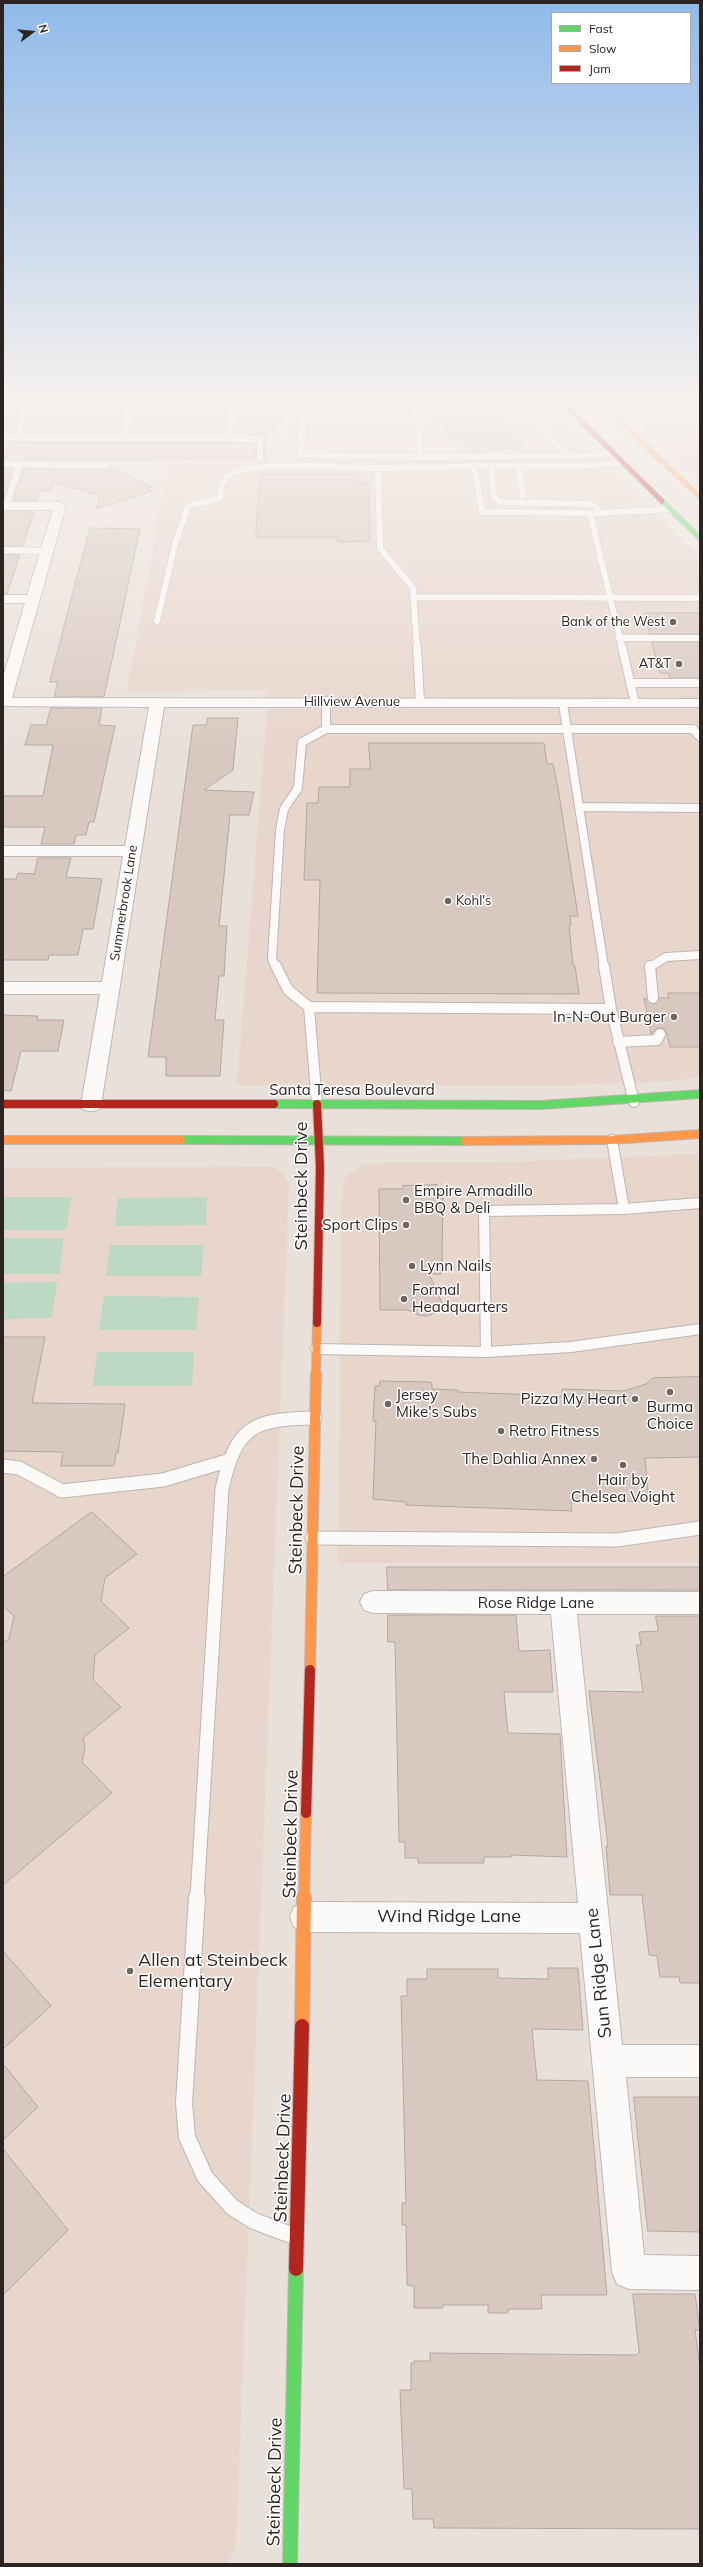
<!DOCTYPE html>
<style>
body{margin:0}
#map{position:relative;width:703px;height:2567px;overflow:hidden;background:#eae0da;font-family:Mulish,sans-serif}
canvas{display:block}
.frame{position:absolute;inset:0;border:4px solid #2b2420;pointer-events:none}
.legend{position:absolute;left:551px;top:12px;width:140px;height:72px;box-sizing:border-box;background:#fff;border:1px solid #aaa7a6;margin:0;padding:5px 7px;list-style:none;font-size:12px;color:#2b2420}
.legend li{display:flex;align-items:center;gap:8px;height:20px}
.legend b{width:20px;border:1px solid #aaa7a6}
.north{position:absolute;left:12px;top:12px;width:40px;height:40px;-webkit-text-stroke:3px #fff;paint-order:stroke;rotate:74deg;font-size:11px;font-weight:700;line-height:16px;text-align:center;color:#2b2420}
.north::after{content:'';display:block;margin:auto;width:14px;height:18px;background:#2b2420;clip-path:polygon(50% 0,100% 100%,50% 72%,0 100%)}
</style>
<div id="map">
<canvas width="703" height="2567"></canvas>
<div class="frame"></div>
<ul class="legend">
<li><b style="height:5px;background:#63d668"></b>Fast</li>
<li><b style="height:5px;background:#ff974d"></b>Slow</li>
<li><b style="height:5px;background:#b3261e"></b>Jam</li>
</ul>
<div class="north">N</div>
</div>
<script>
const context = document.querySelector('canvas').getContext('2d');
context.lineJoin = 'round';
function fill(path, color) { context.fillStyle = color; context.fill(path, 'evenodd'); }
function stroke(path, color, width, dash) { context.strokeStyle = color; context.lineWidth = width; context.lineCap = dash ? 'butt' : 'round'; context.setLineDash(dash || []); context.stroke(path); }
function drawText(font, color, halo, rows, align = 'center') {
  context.font = font + ' Mulish,sans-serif'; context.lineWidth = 3; context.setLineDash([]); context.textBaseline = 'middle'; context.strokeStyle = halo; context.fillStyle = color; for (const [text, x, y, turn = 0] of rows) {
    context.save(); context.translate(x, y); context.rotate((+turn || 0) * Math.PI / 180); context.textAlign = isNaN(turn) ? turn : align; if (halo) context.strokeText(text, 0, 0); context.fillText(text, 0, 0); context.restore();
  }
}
fill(new Path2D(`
 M 291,398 L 543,398 L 700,558 L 700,1077 L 672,1081 L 571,1085 L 237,1085 L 269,690 L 127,691 L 169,459 L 285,460 Z
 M 611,398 L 700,398 L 700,483 Z
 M 700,1154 L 700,1563 L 338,1563 L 342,1183 L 347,1176 L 363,1164 L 386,1163 L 509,1162 Z
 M 271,1167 L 282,1172 L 289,1185 L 236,2545 L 228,2564 L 3,2564 L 3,1168 Z`), '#e8d5cb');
fill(new Path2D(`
 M 3,1197 L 71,1197 L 66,1230 L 3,1230 Z
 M 207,1197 L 206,1225 L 115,1226 L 118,1198 Z
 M 3,1238 L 64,1238 L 59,1274 L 3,1274 Z
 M 110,1245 L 204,1245 L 201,1276 L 106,1276 Z
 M 57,1282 L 52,1318 L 3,1319 L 3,1283 Z
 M 104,1296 L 199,1297 L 196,1330 L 99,1330 Z
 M 97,1352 L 194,1352 L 192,1386 L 93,1386 Z`), '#bdd8c4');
const building = new Path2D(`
 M 85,398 L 128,399 L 119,434 L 22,434 L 34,400 Z
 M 216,398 L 230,398 L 225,434 L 129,434 L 137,399 Z
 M 239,398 L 284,400 L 283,420 L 275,420 L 275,433 L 266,433 L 266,459 L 264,459 L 263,435 L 234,434 Z
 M 3,400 L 25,400 L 13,433 L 3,433 Z
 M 490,410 L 524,447 L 470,452 L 463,444 L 460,444 L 436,416 L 456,414 L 454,412 Z
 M 10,442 L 256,443 L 256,459 L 4,460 Z
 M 111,466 L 152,487 L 147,489 L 152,491 L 96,509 L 100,496 L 54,482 L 51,491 L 40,491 L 37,500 L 13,500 L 23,469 L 107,470 Z
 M 3,468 L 14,469 L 3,500 Z
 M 261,474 L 358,474 L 358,483 L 369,483 L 370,541 L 338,542 L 338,537 L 256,537 Z
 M 3,512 L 34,512 L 23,546 L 3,546 Z
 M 90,528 L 140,529 L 104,697 L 54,697 L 58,682 L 50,682 Z
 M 3,554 L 20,555 L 7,594 L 3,594 Z
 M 645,613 L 700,613 L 700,634 L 650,634 Z
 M 652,642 L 700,642 L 700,678 L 670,678 L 668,673 L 660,673 Z
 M 51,708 L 102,708 L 99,725 L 115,726 L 94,822 L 89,822 L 86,835 L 76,835 L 74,844 L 41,844 L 45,827 L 3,827 L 3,796 L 43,796 L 53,745 L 25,745 L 31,725 L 46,725 Z
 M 208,718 L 238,718 L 233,770 L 204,790 L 254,792 L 249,815 L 230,815 L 219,926 L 227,926 L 224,976 L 219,976 L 215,1020 L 224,1020 L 220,1076 L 166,1076 L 166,1057 L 148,1057 L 193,725 L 206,725 Z
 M 369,743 L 544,743 L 547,764 L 553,764 L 558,788 L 578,916 L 570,916 L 571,925 L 569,925 L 573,966 L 575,966 L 579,994 L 317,993 L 320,880 L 304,880 L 307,803 L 318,803 L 319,787 L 350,787 L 350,769 L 370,769 Z
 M 38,858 L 71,858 L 66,877 L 102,879 L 93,929 L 83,929 L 78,955 L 49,955 L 48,960 L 3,960 L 3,879 L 16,879 L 18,873 L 34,874 Z
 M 668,993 L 700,993 L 700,1047 L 670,1047 L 667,1034 L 663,1028 L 657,1028 L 651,1034 L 644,998 L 654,1004 L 659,998 L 669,998 Z
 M 3,1015 L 38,1016 L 37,1020 L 64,1020 L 58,1051 L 21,1051 L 11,1091 L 3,1090 Z
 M 437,1185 L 437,1190 L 443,1190 L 442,1261 L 441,1261 L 441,1274 L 429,1274 L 442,1303 L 437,1312 L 427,1316 L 419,1315 L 408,1310 L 380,1310 L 379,1189 L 403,1189 L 403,1186 Z
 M 3,1337 L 45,1337 L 32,1403 L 125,1404 L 118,1453 L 116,1453 L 114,1466 L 61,1466 L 63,1452 L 3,1451 Z
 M 700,1377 L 700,1457 L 645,1458 L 649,1502 L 571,1499 L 572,1511 L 406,1505 L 406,1502 L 373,1499 L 376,1421 L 373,1421 L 375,1386 L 379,1386 L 380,1381 L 428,1382 L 432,1383 L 432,1389 L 458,1390 L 458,1392 L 562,1396 L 562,1389 L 624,1391 L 646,1384 L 653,1378 Z
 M 92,1512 L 137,1554 L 105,1578 L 101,1601 L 129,1628 L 95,1655 L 93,1680 L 121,1707 L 83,1738 L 85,1748 L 82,1762 L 112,1793 L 3,1885 L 3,1643 L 9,1639 L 14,1616 L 3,1606 L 3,1577 Z
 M 387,1567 L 700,1567 L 700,1590 L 388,1590 Z
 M 388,1615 L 516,1615 L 519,1651 L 550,1650 L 553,1692 L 504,1692 L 508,1733 L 560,1734 L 567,1857 L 511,1855 L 511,1857 L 484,1857 L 484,1863 L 418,1863 L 418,1858 L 405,1858 L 405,1842 L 399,1842 L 395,1642 L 388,1642 Z
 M 656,1616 L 700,1616 L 700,1983 L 680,1983 L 679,1977 L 660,1977 L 657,1956 L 649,1955 L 642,1895 L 610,1895 L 606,1846 L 608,1846 L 589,1691 L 643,1692 L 636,1645 L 641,1645 L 639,1632 L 658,1631 Z
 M 3,1951 L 51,2006 L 3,2049 Z
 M 548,1968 L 578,1968 L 583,2030 L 532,2029 L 537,2080 L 588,2081 L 607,2295 L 541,2295 L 542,2309 L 508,2309 L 508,2313 L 488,2313 L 488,2305 L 443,2305 L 443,2308 L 414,2308 L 414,2286 L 407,2285 L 406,2225 L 402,2225 L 402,2203 L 406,2203 L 401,1996 L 407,1996 L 407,1979 L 427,1979 L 427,1969 L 498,1969 L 498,1978 L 548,1979 Z
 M 3,2064 L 38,2107 L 3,2140 Z
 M 634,2097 L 700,2097 L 700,2232 L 648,2231 Z
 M 3,2149 L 68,2230 L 3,2295 Z
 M 633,2294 L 695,2294 L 700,2330 L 695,2330 L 700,2368 L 700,2529 L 434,2528 L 433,2519 L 413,2519 L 412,2489 L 404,2489 L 400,2390 L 411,2390 L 411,2363 L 414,2364 L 414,2361 L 430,2361 L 430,2353 L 636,2355 L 639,2353 Z`);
fill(building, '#d9c8bf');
stroke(building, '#b0a8a4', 1);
const laneFar4 = new Path2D(`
 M 560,400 L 500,405 L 415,405 L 419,419 L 420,457 L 584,456 L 613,453
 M 516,401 L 569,456
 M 303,419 L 308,398
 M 419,419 L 303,419 L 301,455 L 420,457
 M 619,420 L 661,412
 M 3,438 L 229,438 L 235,398
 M 16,438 L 30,398
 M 123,438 L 133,398
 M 229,438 L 260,439 L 260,457
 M 3,464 L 107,465
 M 474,466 L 577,466 L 624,463
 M 491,466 L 494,497 L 500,502 L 589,504 L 595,506 L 600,513
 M 518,466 L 523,496
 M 6,506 L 20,464
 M 590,513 L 622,648
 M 3,550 L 47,551
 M 413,597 L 700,598
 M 157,621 L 175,544 L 188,506 L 220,498 C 221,490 221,481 228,476 C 250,459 348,468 378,468
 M 619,638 L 700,638
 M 417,648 L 413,588 L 380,548 L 378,468 L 474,466 L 482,512 L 600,513 L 670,509`);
const laneFar3 = new Path2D(`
 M 417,647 L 420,702
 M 622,647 L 635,703
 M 630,683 L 700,683
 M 326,701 L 326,729 L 693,729 L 700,737
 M 563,704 L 604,967
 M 579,807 L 700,808
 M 276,967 L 272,959 L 280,830 L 284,809 L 298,788 L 302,742 L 326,729
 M 650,967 L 666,957 L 700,955`);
const laneFar2 = new Path2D(`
 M 276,966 L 288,990 L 309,1007
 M 604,966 L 611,1009 L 634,1102
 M 650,966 L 653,998
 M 618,1042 L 657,1040 L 660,1034
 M 317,1104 L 309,1007 L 611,1009
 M 612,1140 L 624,1209
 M 316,1349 L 486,1352 L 571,1347 L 700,1329
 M 486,1352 L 484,1211 L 624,1209 L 700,1203`);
const laneFar1 = new Path2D(`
 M 3,1466 L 19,1468 L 62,1491 L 163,1480 L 227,1461
 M 312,1538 L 617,1540 L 700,1528
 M 197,1898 L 222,1489 C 236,1426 253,1419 315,1418`);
const lane = new Path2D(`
 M 197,1897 L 184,2103 L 187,2137 L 205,2177 L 232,2207 L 254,2221 L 294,2236`);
const street = new Path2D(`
 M 3,502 L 60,502 L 66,506 L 12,698 L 700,699 L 700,707 L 164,707 L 101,1105 L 98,1110 L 91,1111 L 84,1110 L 81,1105 L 100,994 L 3,994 L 3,982 L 102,982 L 123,856 L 3,856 L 3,846 L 125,846 L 149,707 L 3,706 L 3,677 L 25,603 L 3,603 L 3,595 L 27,595 L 53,510 L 3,510 Z
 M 373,1591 L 700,1592 L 700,1614 L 577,1614 L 622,2045 L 700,2045 L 700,2077 L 626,2077 L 644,2255 L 700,2256 L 700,2290 L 629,2289 L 617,2284 L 612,2272 L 580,1933 L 305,1932 L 294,1927 L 290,1917 L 294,1907 L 305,1902 L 578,1903 L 551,1614 L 373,1613 L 364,1610 L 360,1602 L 364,1594 Z`);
const fastFar2 = new Path2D(`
 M 662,501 L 700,538`);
const fastFar1 = new Path2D(`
 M 274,1104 L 541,1105 L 700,1094
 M 181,1140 L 465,1141`);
const fast = new Path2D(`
 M 290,2564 L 296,2269`);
const slowFar3 = new Path2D(`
 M 595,398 L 700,497`);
const slowFar2 = new Path2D(`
 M 3,1140 L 181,1140
 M 465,1141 L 612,1140 L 700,1134
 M 316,1375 L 317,1323`);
const slowFar1 = new Path2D(`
 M 310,1670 L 316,1374
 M 304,1898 L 306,1813`);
const slow = new Path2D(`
 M 302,2026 L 304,1897`);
const jamFar3 = new Path2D(`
 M 558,398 L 662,501`);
const jamFar2 = new Path2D(`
 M 3,1104 L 274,1104
 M 317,1104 L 320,1168 L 317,1323`);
const jamFar1 = new Path2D(`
 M 306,1813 L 310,1670`);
const jam = new Path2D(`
 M 296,2269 L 302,2026`);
stroke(laneFar4, '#bdb6b1', 7);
stroke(laneFar3, '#bdb6b1', 10);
stroke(laneFar2, '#bdb6b1', 12);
stroke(laneFar1, '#bdb6b1', 15);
stroke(lane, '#bdb6b1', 18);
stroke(street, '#bdb6b1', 2);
stroke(fastFar2, '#bdb6b1', 6);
stroke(fastFar1, '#bdb6b1', 10);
stroke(fast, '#bdb6b1', 16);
stroke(slowFar3, '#bdb6b1', 6);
stroke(slowFar2, '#bdb6b1', 10);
stroke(slowFar1, '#bdb6b1', 12);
stroke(slow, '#bdb6b1', 16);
stroke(jamFar3, '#bdb6b1', 6);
stroke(jamFar2, '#bdb6b1', 10);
stroke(jamFar1, '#bdb6b1', 12);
stroke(jam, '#bdb6b1', 16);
stroke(laneFar4, '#fcfaf9', 6);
stroke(laneFar3, '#fcfaf9', 8);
stroke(laneFar2, '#fcfaf9', 10);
stroke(laneFar1, '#fcfaf9', 13);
stroke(lane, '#fcfaf9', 16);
fill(street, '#fcfaf9');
stroke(fastFar2, '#63d668', 5);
stroke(fastFar1, '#63d668', 8);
stroke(fast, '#63d668', 14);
stroke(slowFar3, '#ff974d', 5);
stroke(slowFar2, '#ff974d', 8);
stroke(slowFar1, '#ff974d', 10);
stroke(slow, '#ff974d', 14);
stroke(jamFar3, '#b3261e', 5);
stroke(jamFar2, '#b3261e', 8);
stroke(jamFar1, '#b3261e', 10);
stroke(jam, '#b3261e', 14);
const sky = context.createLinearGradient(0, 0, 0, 757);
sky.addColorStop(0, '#90baea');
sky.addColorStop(0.53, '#f6f1ee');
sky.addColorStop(1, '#f6f1ee00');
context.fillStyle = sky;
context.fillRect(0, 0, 703, 757);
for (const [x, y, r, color] of [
 [673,622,4,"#6e6661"],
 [679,664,4,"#6e6661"],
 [448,901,4,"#6e6661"],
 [674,1017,4,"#6e6661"],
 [406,1200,4,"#6e6661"],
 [406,1225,4,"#6e6661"],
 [412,1266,4,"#6e6661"],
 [404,1299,4,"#6e6661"],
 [670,1392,4,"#6e6661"],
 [635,1399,4,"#6e6661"],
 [388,1404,4,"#6e6661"],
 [501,1431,4,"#6e6661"],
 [594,1459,4,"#6e6661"],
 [623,1465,4,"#6e6661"],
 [130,1971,4,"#6e6661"]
]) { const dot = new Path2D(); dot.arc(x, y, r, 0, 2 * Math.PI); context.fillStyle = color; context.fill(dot); stroke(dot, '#fff', 1.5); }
drawText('13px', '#2b2420', '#fff', [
 ["Bank of the West",665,622],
 ["AT&T",671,664],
 ["Kohl's",456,901,"left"]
], 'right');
drawText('13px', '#2b2420', '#fff', [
 ["Hillview Avenue",352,702],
 ["Summerbrook Lane",124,903,-81]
]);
drawText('15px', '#2b2420', '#fff', [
 ["In-N-Out Burger",666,1017,"right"],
 ["Empire Armadillo",414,1191],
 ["BBQ & Deli",414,1208],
 ["Sport Clips",398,1225,"right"],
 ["Lynn Nails",420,1266],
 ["Formal",412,1290],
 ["Headquarters",412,1307],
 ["Jersey",396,1395],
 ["Mike's Subs",396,1412],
 ["Pizza My Heart",627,1399,"right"],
 ["Burma",670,1407,"center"],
 ["Choice",670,1424,"center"],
 ["Retro Fitness",509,1431],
 ["The Dahlia Annex",586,1459,"right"],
 ["Hair by",623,1480,"center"],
 ["Chelsea Voight",623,1497,"center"]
], 'left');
drawText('15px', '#2b2420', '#fff', [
 ["Santa Teresa Boulevard",352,1090],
 ["Rose Ridge Lane",536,1603]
]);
drawText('18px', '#2b2420', '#fff', [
 ["Steinbeck Drive",302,1186,-90],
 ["Steinbeck Drive",297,1510,-89],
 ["Steinbeck Drive",291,1834,-89],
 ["Wind Ridge Lane",449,1917],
 ["Sun Ridge Lane",599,1973,-96],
 ["Steinbeck Drive",283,2158,-88],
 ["Steinbeck Drive",275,2482,-89]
]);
drawText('18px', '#2b2420', '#fff', [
 ["Allen at Steinbeck",138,1961],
 ["Elementary",138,1982]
], 'left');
</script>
